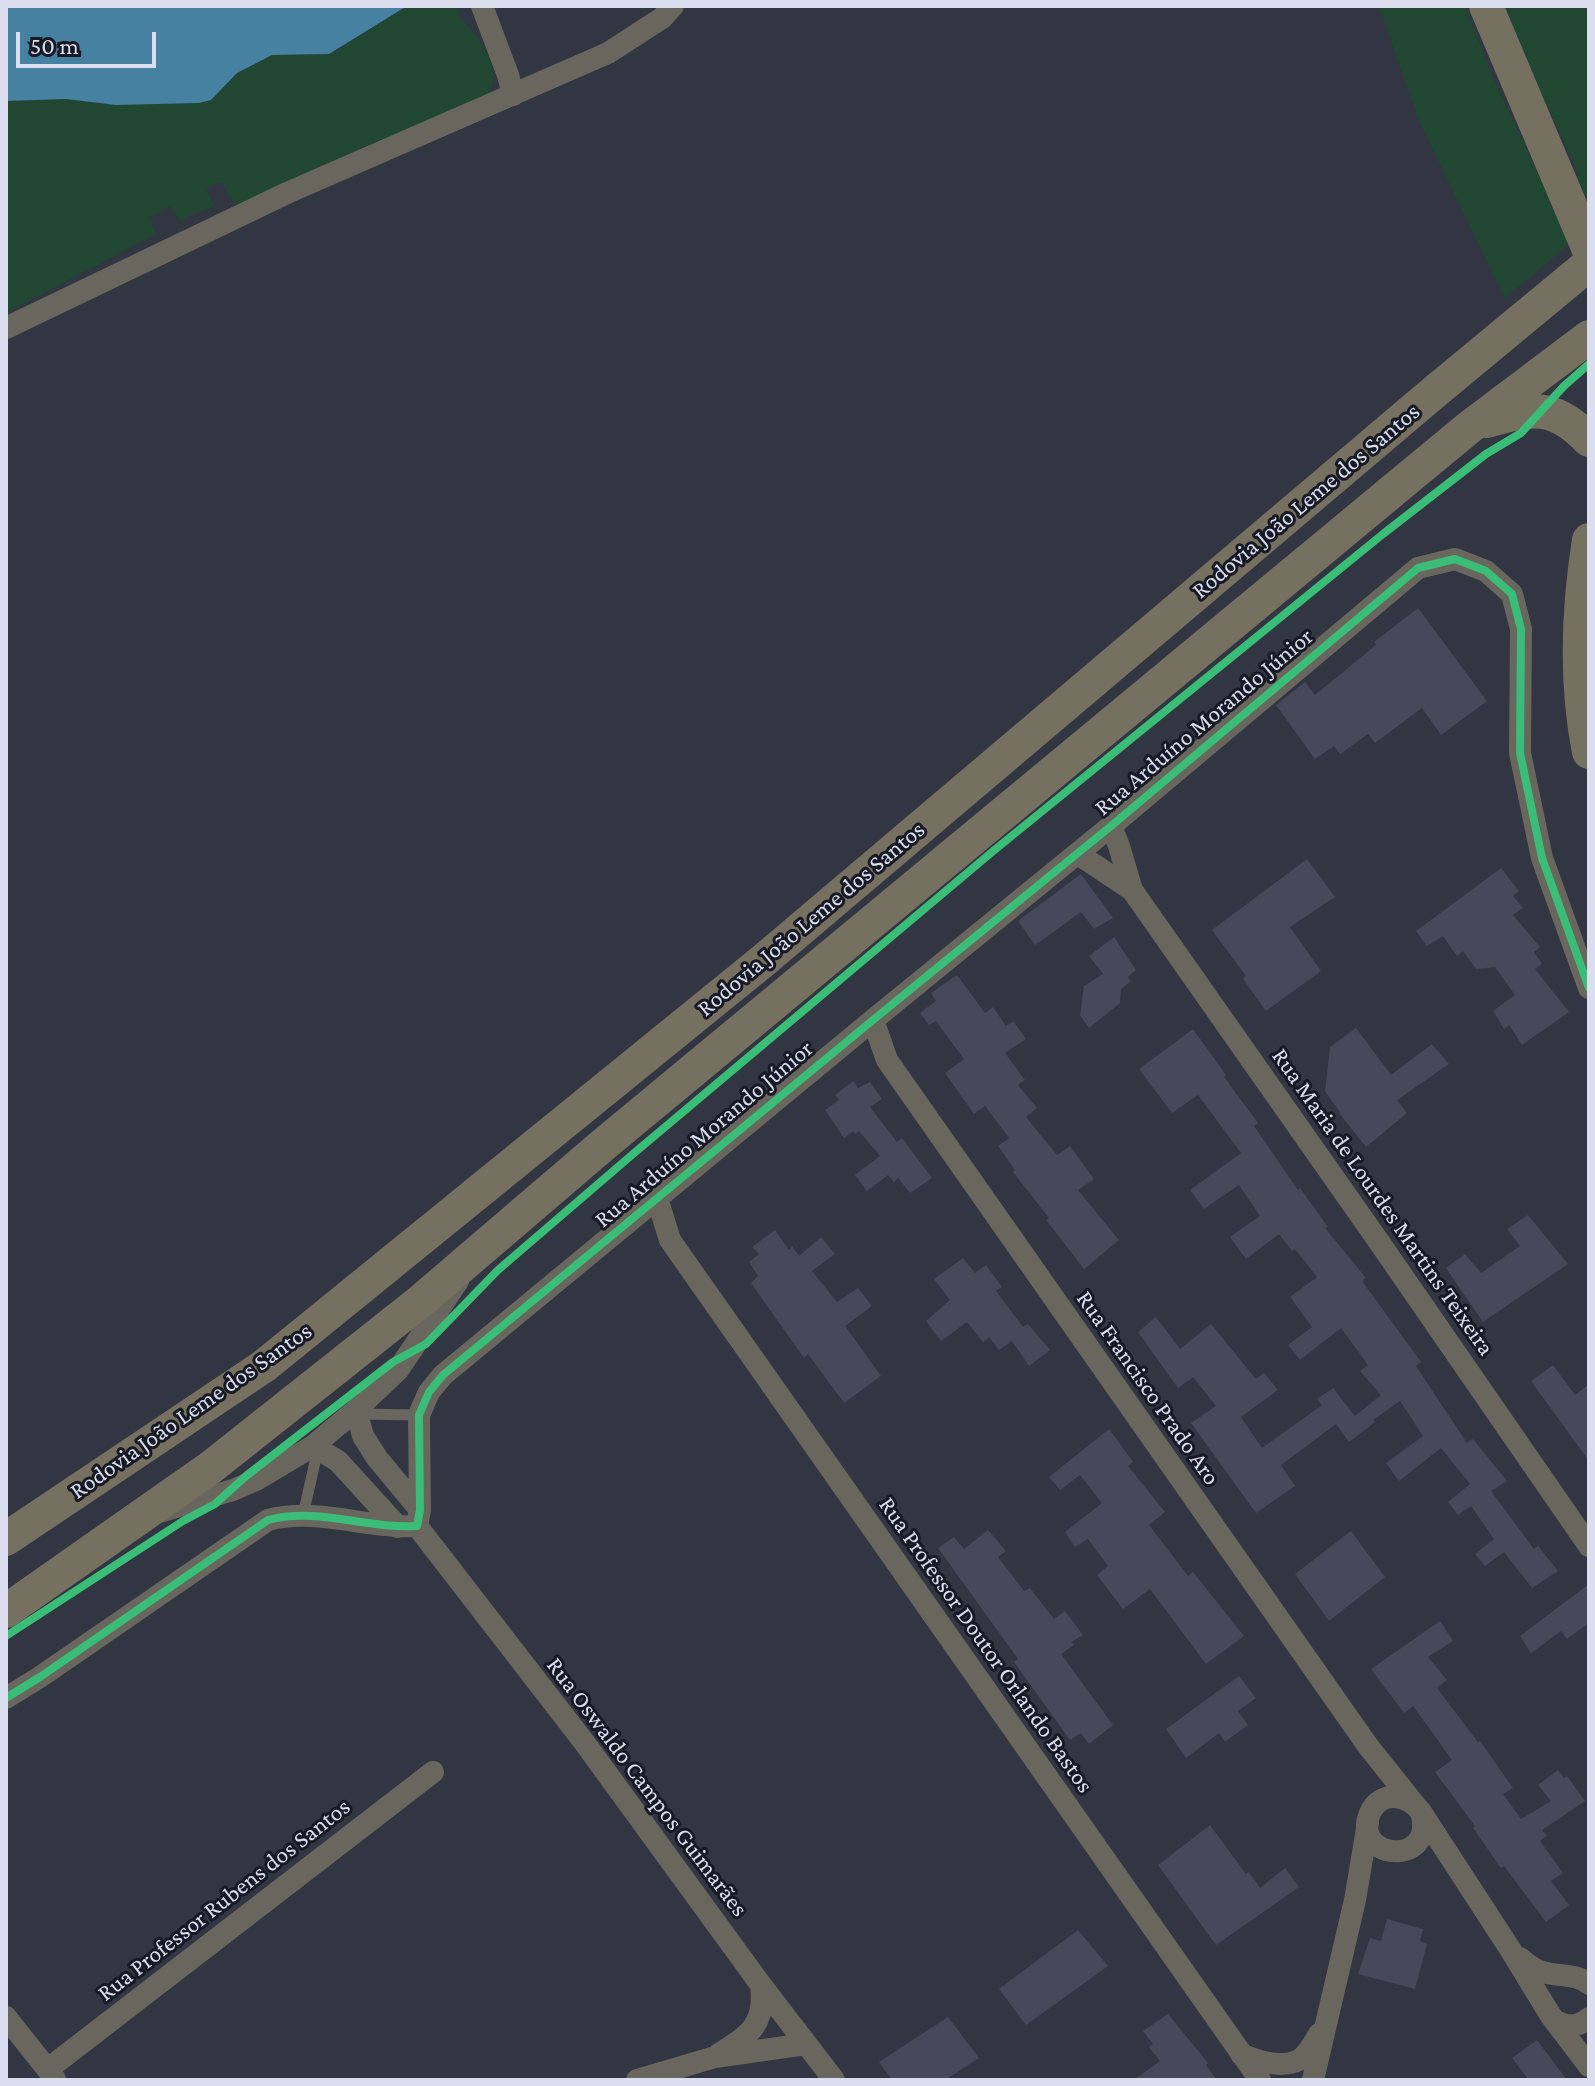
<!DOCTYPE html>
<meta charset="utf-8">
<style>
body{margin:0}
#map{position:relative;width:1595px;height:2086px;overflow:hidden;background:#323542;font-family:"Crimson Pro",serif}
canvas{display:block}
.frame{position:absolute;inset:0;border:8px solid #dadeee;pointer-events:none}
.scale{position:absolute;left:16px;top:32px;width:140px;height:36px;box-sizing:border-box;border:4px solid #dadeee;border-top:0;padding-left:10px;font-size:24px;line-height:28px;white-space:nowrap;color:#dadeee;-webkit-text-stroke:6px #171924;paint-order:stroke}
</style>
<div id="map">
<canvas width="1595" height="2086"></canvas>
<div class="frame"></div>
<div class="scale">50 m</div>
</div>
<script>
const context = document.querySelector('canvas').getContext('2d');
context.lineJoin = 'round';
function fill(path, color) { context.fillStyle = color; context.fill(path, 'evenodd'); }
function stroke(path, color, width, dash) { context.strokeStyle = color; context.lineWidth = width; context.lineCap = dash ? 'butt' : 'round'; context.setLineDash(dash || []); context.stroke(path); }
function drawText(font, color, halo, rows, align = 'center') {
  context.font = font + ' "Crimson Pro",serif'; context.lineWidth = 6; context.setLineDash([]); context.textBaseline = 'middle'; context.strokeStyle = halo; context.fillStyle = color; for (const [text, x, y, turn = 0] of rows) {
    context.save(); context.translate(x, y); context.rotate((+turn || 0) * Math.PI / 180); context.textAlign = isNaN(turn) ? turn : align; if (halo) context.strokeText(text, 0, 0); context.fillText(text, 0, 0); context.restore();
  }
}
fill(new Path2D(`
 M 407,6 L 462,6 L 458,13 C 474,35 507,67 488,94 L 235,205 L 221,182 L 206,188 L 214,206 L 179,221 L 171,206 L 149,217 L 156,234 L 6,313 L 6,101 L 66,99 L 116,105 L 199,103 L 211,100 L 237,73 L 272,55 L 329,54 Z
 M 1379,6 L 1465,6 L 1493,77 L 1547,193 L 1579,175 L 1518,42 L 1504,6 L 1589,6 L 1589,228 L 1505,298 L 1419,121 Z`), '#214733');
fill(new Path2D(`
 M 6,6 L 407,6 L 329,54 L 272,55 L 237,73 L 211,100 L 199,103 L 116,105 L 66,99 L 6,101 Z`), '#4681a1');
fill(new Path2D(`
 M 1418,608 L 1487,701 L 1441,735 L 1422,708 L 1375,743 L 1368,734 L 1340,754 L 1334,746 L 1315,759 L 1276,705 L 1305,682 L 1315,695 L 1376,645 L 1374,642 Z
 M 1307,859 L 1335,897 L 1290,927 L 1321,971 L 1266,1011 L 1243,979 L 1246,976 L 1212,930 Z
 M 1501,868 L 1519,891 L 1513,896 L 1523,908 L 1513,915 L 1540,947 L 1534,952 L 1542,964 L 1535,969 L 1569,1012 L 1522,1045 L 1509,1025 L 1504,1029 L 1493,1011 L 1515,995 L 1495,967 L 1476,969 L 1463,951 L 1457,956 L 1443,936 L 1427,946 L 1416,931 Z
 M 1081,874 L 1113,918 L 1094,929 L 1081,912 L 1035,945 L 1018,921 Z
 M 1114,937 L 1136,970 L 1128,977 L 1131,981 L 1121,989 L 1120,1003 L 1089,1028 L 1080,1015 L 1084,986 L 1103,974 L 1089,956 Z
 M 957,975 L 985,1013 L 993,1007 L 1006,1026 L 1013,1021 L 1026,1039 L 1005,1053 L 1025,1080 L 1018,1085 L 1037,1108 L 1026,1117 L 1057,1155 L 1070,1146 L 1094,1179 L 1078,1190 L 1119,1240 L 1084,1269 L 1046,1220 L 1049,1218 L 1013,1172 L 1015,1170 L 998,1146 L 1009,1138 L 985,1106 L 974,1114 L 945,1073 L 964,1059 L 936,1021 L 929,1025 L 920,1013 L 936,1001 L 931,993 Z
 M 1356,1028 L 1391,1075 L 1432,1044 L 1449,1064 L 1397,1100 L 1407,1113 L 1366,1147 L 1339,1113 L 1340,1112 L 1325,1091 L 1330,1047 Z
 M 1193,1029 L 1226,1075 L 1224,1077 L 1258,1123 L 1254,1126 L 1298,1190 L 1300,1188 L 1328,1227 L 1325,1228 L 1366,1278 L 1362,1281 L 1421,1362 L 1416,1366 L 1467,1443 L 1473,1439 L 1507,1481 L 1491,1491 L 1534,1549 L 1538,1546 L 1558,1571 L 1532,1588 L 1504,1552 L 1485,1566 L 1475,1554 L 1494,1539 L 1471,1506 L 1458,1515 L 1448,1502 L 1470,1484 L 1441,1448 L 1399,1481 L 1386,1463 L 1423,1436 L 1400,1401 L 1373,1420 L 1375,1422 L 1349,1442 L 1336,1424 L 1281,1465 L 1295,1486 L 1256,1513 L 1191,1423 L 1216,1406 L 1193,1377 L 1178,1388 L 1138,1332 L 1156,1317 L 1180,1349 L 1211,1324 L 1256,1379 L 1264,1373 L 1278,1390 L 1241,1417 L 1262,1448 L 1322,1405 L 1317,1399 L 1333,1388 L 1355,1416 L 1381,1395 L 1360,1371 L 1368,1365 L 1341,1328 L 1300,1360 L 1288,1345 L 1312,1327 L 1290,1297 L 1317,1277 L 1295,1249 L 1292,1251 L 1279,1234 L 1246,1259 L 1230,1237 L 1260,1216 L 1239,1185 L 1204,1209 L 1190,1190 L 1241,1153 L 1198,1095 L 1172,1113 L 1139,1069 Z
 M 853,1081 L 858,1088 L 870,1082 L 882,1099 L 870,1107 L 897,1142 L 902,1138 L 932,1178 L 910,1193 L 898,1178 L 894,1182 L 888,1175 L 867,1191 L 855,1175 L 880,1156 L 859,1131 L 855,1134 L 853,1131 L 844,1138 L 825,1110 L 839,1100 L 835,1095 Z
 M 1528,1215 L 1568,1264 L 1483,1322 L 1446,1268 L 1465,1254 L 1481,1273 L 1520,1246 L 1507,1229 Z
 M 775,1230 L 789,1250 L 792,1246 L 799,1256 L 821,1237 L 835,1254 L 812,1271 L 837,1302 L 858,1288 L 872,1306 L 845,1326 L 881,1376 L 844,1403 L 808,1354 L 804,1358 L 751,1283 L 758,1276 L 749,1262 L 759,1254 L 752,1247 Z
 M 963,1258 L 975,1273 L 986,1265 L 1002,1287 L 996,1291 L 1023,1327 L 1028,1324 L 1050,1350 L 1029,1366 L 1012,1341 L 999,1350 L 989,1337 L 983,1342 L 967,1322 L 941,1341 L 926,1321 L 950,1300 L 934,1279 Z
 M 1553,1365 L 1575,1395 L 1589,1384 L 1589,1461 L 1531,1381 Z
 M 1109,1429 L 1133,1462 L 1128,1466 L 1165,1512 L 1149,1525 L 1188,1576 L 1193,1572 L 1244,1636 L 1206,1664 L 1150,1589 L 1123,1609 L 1097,1575 L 1108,1566 L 1088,1539 L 1075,1547 L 1065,1532 L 1102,1503 L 1080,1475 L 1060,1490 L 1049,1477 Z
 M 988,1530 L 1006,1551 L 998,1557 L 1024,1591 L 1030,1588 L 1054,1619 L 1065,1611 L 1083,1635 L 1071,1642 L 1074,1645 L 1061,1654 L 1113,1725 L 1089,1744 L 1081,1733 L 1070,1740 L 1014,1662 L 1018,1659 L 938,1548 L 954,1537 L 964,1549 Z
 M 1351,1531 L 1385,1577 L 1329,1621 L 1295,1574 Z
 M 1589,1584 L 1589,1623 L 1567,1639 L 1561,1631 L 1531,1653 L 1520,1636 Z
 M 1440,1621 L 1453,1641 L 1428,1657 L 1447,1680 L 1437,1688 L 1478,1742 L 1480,1741 L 1513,1788 L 1503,1794 L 1521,1819 L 1551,1801 L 1538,1785 L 1558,1770 L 1564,1778 L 1567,1776 L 1585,1801 L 1542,1830 L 1547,1836 L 1540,1841 L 1563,1873 L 1551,1881 L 1569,1905 L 1546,1922 L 1504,1866 L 1501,1868 L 1473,1828 L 1475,1826 L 1435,1772 L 1452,1760 L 1413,1706 L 1404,1713 L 1371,1669 Z
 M 1239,1676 L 1256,1698 L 1238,1711 L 1248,1725 L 1225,1742 L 1219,1733 L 1186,1758 L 1166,1729 Z
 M 1210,1825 L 1246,1874 L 1249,1872 L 1260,1888 L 1285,1868 L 1299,1887 L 1216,1945 L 1158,1865 Z
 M 1387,1919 L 1423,1929 L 1420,1941 L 1427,1944 L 1415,1989 L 1358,1974 L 1370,1938 L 1381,1941 Z
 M 1078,1930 L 1108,1966 L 1026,2025 L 999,1989 Z
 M 1168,2014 L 1208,2063 L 1206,2065 L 1217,2080 L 1134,2080 L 1160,2061 L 1149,2047 L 1153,2044 L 1143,2031 Z
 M 948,2017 L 979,2058 L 945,2080 L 892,2080 L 879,2062 Z
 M 1537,2040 L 1567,2080 L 1529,2080 L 1512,2058 Z`), '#464959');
stroke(new Path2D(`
 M 357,1414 L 419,1415
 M 303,1515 L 318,1449`), '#68665d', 11);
stroke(new Path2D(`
 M 482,6 L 508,75 L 513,95
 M 6,328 L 287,193 L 608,53 L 662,18 L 673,6
 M 1111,826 L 1119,846 L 1132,890 L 1377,1239 L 1589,1546
 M 1078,854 L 1132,890
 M 873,1020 L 887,1060 L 1368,1746 L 1415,1805
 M 657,1198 L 670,1240 L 1260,2080
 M 356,1410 L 363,1436 L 377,1458 L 420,1510
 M 313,1446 L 338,1461 L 398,1527
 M 163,1511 L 233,1490 L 256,1480 L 313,1446 L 356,1410 L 398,1370 L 458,1281
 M 417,1526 L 584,1742 L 761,1985 L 834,2080
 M 6,1698 L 40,1677 L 268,1520 C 317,1507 367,1529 417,1526 L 420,1510 L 419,1415 L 429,1392 L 443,1375 L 873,1020 L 1111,826 L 1418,568 L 1455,559 L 1486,571 L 1512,594 L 1521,629 L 1520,753 L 1542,858 L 1589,988
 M 1421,1812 C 1438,1868 1350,1860 1370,1813 C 1381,1789 1408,1795 1421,1812 L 1510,1949 L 1551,2016 L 1589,2066
 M 1520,1958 C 1527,1964 1534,1970 1543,1972 C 1559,1977 1576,1973 1589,1984
 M 6,2017 L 55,2079
 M 1556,2021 C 1568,2027 1579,2027 1589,2018
 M 719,2054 C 750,2035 766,2024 761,1985
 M 1241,2054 C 1257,2061 1281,2069 1299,2060 C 1308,2055 1314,2043 1319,2034
 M 48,2069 L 433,1772
 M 637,2080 L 715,2057 L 806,2044
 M 1313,2080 L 1355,1900 L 1368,1823`), '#68665d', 22);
stroke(new Path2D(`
 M 1486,6 L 1589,250
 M 1487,421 C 1532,408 1554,403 1589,440
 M 1589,540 C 1578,610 1575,682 1589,752
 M 6,1539 L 264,1366 L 764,960 L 1432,394 L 1589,264
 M 6,1611 L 210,1468 L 422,1300 L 603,1145 L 1414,473 L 1471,426 L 1589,337`), '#75705f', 34);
stroke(new Path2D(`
 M 6,1636 L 183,1521 L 215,1504 L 246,1476 L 393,1362 L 426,1344 L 498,1270 L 633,1154 L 992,852 L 1383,534 L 1486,454 L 1521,433 L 1564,386 L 1589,364
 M 6,1698 L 40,1677 L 268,1520 C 317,1507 367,1529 417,1526 L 420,1510 L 419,1415 L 429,1392 L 443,1375 L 873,1020 L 1111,826 L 1418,568 L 1455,559 L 1486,571 L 1512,594 L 1521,629 L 1520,753 L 1542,858 L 1589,988`), '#3abd76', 8);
drawText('24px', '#dadeee', '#171924', [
 ["Rodovia João Leme dos Santos",1306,501,-40],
 ["Rua Arduíno Morando Júnior",1204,722,-40],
 ["Rodovia João Leme dos Santos",811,919,-40],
 ["Rua Arduíno Morando Júnior",704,1134,-40],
 ["Rua Maria de Lourdes Martins Teixeira",1383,1202,55],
 ["Rua Francisco Prado Aro",1148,1388,55],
 ["Rodovia João Leme dos Santos",191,1411,-35],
 ["Rua Professor Doutor Orlando Bastos",986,1645,55],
 ["Rua Oswaldo Campos Guimarães",647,1787,53],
 ["Rua Professor Rubens dos Santos",224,1900,-38]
]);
</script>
